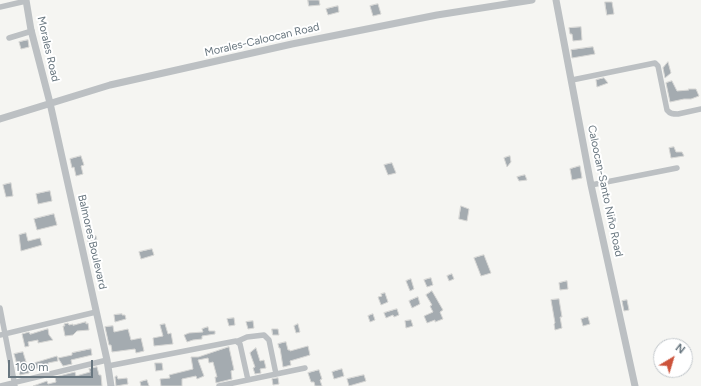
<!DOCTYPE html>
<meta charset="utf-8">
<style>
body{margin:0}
#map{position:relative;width:701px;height:386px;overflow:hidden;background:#f5f5f2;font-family:Figtree,sans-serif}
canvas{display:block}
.north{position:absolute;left:653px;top:338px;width:40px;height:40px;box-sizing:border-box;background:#fff;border:1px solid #c3c8cc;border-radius:50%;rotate:38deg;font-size:11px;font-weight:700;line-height:16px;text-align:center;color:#68767f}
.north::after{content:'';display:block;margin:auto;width:14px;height:18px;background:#cc533b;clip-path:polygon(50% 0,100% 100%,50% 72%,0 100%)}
.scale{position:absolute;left:8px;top:360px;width:85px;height:18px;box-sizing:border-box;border:2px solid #68767f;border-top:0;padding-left:5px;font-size:12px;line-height:14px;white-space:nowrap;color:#68767f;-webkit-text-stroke:3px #fff;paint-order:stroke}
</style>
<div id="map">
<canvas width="701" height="386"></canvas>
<div class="north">N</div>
<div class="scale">100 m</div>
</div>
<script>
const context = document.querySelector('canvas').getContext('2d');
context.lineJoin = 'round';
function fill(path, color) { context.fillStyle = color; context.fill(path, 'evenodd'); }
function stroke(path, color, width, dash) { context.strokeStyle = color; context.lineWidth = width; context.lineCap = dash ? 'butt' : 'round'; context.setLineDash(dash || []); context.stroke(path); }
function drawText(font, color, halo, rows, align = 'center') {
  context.font = font + ' Figtree,sans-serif'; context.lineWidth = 4; context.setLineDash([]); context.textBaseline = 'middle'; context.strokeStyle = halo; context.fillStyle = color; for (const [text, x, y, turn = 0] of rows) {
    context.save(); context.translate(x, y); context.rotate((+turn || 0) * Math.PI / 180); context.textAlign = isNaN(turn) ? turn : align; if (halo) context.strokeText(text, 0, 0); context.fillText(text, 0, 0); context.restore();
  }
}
const building = new Path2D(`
 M 308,0 L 319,0 L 320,5 L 309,6 Z
 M 605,2 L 612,2 L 614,14 L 607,15 Z
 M 378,4 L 381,14 L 373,16 L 370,6 Z
 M 338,6 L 339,12 L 328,15 L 326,9 Z
 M 581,27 L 582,40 L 573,41 L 572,34 L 570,34 L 569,28 Z
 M 28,40 L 29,47 L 21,49 L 19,42 Z
 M 593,47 L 595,54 L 572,58 L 571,50 Z
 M 668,62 L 671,73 L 665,78 L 663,68 Z
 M 604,78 L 608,83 L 597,87 L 596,80 Z
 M 672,81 L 677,91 L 689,90 L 688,89 L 696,89 L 699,96 L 691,99 L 684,99 L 670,102 L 666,83 Z
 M 674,147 L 676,152 L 682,152 L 684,156 L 671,158 L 669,148 Z
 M 81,156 L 84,165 L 81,166 L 83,174 L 76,176 L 74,167 L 72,168 L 70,159 Z
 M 510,156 L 511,162 L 507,167 L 504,158 Z
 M 392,163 L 396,173 L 388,175 L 384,165 Z
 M 580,166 L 582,178 L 572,180 L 570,169 Z
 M 525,175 L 527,180 L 519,181 L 517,177 Z
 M 11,183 L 13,196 L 6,197 L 3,185 Z
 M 50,191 L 52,201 L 38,204 L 36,194 Z
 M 461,206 L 469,209 L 467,221 L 459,219 Z
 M 54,214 L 57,225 L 37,230 L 34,219 Z
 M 26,233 L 28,241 L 40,238 L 42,245 L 21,251 L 19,235 Z
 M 96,236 L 98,244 L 89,246 L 87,238 Z
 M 152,249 L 154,255 L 141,259 L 139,252 Z
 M 484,255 L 491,273 L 481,276 L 474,258 Z
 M 452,274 L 454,279 L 449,281 L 447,276 Z
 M 431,278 L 433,285 L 427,287 L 424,280 Z
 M 411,279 L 414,289 L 410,291 L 406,281 Z
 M 567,281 L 568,289 L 560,290 L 559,283 Z
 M 432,291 L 443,310 L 440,312 L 443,319 L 435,322 L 435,320 L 427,323 L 424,316 L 433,312 L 430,306 L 432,305 L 426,295 Z
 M 385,293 L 388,302 L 381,305 L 378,297 L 382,296 L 381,294 Z
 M 418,297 L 420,304 L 412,308 L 409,301 Z
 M 559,299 L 562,317 L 560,317 L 562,328 L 555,330 L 554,324 L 555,323 L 551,300 Z
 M 627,300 L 629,310 L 624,311 L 622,301 Z
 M 397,309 L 399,315 L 394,317 L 393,315 L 386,318 L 384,313 Z
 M 122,314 L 122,315 L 125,315 L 126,319 L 115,322 L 114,315 Z
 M 373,314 L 375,320 L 370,322 L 368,316 Z
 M 588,317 L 590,324 L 583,326 L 581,319 Z
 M 234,318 L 235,325 L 229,326 L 227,319 Z
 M 411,320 L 413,326 L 406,328 L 405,321 Z
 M 253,321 L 254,328 L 248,329 L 246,322 Z
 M 86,322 L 86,324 L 88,323 L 89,330 L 77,331 L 73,335 L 65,336 L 63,326 L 65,326 L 64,324 L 68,323 L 69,325 L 73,324 L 73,325 Z
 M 165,324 L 168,334 L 171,333 L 173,344 L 154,346 L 153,338 L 163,336 L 160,325 Z
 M 298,324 L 300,332 L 296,333 L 294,326 Z
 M 113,326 L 114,332 L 128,329 L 131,340 L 141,338 L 144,351 L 136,353 L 135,349 L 112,352 L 111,345 L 109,345 L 105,327 Z
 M 208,327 L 209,331 L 215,331 L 215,334 L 202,336 L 202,339 L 193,340 L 187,342 L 184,335 L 189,333 L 203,332 L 202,329 Z
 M 48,329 L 49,335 L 53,340 L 38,343 L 38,340 L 28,342 L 29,346 L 25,347 L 22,334 L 29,332 L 30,334 Z
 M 272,329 L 278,329 L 279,335 L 273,335 Z
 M 286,342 L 288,350 L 290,350 L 290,351 L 308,346 L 310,355 L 290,361 L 291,365 L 283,367 L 280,348 L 279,348 L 278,344 Z
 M 229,347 L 234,370 L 231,371 L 232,379 L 216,383 L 215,377 L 217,377 L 213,362 L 209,363 L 208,358 L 198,360 L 204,376 L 197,379 L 196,376 L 182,379 L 182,386 L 161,386 L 160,379 L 170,378 L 169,375 L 193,369 L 191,357 L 198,357 Z
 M 256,348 L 260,361 L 264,360 L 266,368 L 260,369 L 261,373 L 255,374 L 253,368 L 255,367 L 250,353 Z
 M 91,349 L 92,355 L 71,360 L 72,364 L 63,366 L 58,358 L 72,355 L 72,353 Z
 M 23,352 L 27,365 L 57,356 L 58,361 L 48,363 L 48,366 L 39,369 L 39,368 L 29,371 L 29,373 L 20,375 L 14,354 Z
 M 155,363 L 162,363 L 163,370 L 156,371 Z
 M 97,367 L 99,375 L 101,375 L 102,386 L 33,386 L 47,381 L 48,384 L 56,382 L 55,377 L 75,372 L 76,376 L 90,372 L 89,369 Z
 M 342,369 L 344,376 L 334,379 L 332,372 Z
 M 319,370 L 322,379 L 320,380 L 322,386 L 315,386 L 314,382 L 311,382 L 308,373 Z
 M 364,375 L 366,381 L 349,386 L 347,379 Z
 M 117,376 L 118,379 L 127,378 L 128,384 L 116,386 L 115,377 Z
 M 278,378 L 279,384 L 273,385 L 272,379 Z
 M 147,380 L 149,386 L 141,386 L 140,382 Z`);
fill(building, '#a4abb0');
stroke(building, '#d6d6d4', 1);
stroke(new Path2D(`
 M 0,7 L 26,1
 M 9,38 L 32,31
 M 572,80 L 655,63 L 658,66 L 667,110 C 670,114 673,114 678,114 L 701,109
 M 591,185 L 677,168
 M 0,308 L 15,386
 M 0,335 L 96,312
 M 238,341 L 247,337 L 264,335 L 269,340 L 276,374
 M 108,366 L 236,341 L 240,344 L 248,380
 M 0,386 L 107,360
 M 219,386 L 305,368`), '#bcc0c3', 5.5);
stroke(new Path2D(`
 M 26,0 L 31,30 L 50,103 L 107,360 L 111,386
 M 556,0 L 591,185 L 635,386
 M 0,119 L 110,85 L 292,44 L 437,15 L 532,0`), '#bcc0c3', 7);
drawText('11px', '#68767f', '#fff', [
 ["Morales-Caloocan Road",262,40,-13],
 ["Morales Road",48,49,77],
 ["Caloocan-Santo Niño Road",605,191,78],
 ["Balmores Boulevard",92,242,77]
]);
</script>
